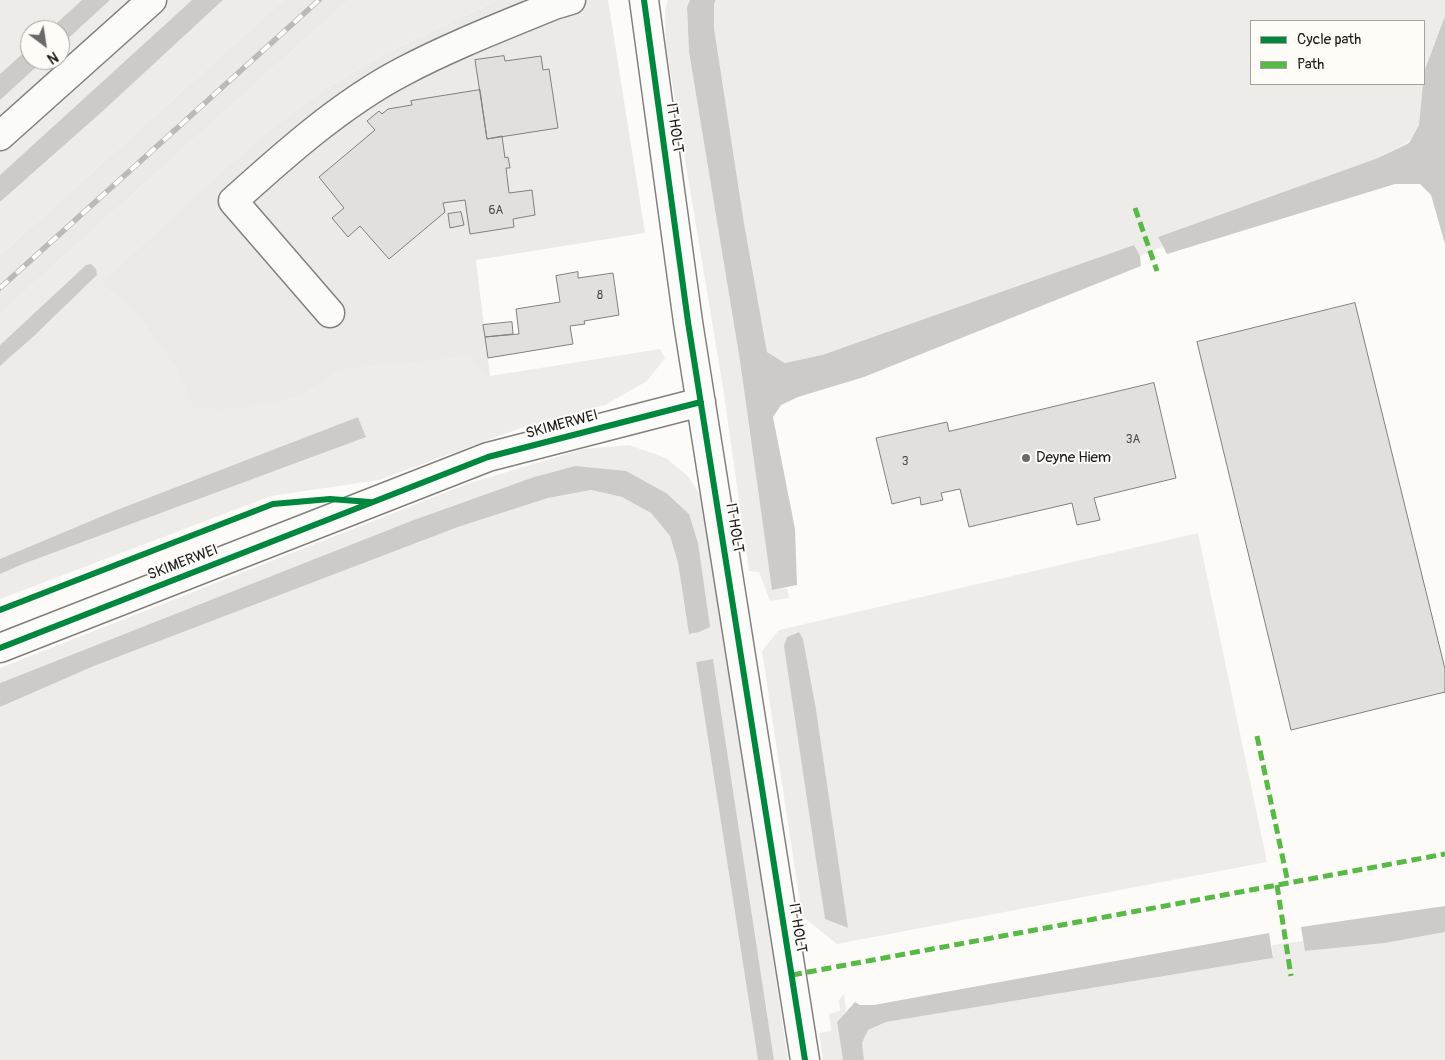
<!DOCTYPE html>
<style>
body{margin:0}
#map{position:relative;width:1445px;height:1060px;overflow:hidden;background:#fcfbf8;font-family:Pangolin,sans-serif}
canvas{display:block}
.legend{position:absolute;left:1250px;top:20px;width:175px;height:65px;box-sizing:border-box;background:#fdfcf7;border:1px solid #a3a29f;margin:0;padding:6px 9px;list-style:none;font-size:15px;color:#1c1c1c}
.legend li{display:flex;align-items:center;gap:10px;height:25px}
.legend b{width:25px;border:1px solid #a3a29f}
.north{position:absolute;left:20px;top:20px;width:50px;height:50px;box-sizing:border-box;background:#fdfcf7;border:1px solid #a3a29f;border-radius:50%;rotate:149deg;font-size:14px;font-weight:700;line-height:20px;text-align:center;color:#1c1c1c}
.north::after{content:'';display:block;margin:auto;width:18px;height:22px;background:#6a6a69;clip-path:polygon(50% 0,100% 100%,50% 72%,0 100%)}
</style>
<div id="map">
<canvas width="1445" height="1060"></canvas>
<ul class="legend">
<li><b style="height:6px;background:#00873e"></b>Cycle path</li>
<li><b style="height:6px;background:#58b947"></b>Path</li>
</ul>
<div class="north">N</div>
</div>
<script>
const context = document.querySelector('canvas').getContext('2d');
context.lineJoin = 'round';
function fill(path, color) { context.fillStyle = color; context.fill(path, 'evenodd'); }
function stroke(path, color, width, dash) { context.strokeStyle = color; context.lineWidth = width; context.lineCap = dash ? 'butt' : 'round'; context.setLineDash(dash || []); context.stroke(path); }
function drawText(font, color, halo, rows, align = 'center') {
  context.font = font + ' Pangolin,sans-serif'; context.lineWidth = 4; context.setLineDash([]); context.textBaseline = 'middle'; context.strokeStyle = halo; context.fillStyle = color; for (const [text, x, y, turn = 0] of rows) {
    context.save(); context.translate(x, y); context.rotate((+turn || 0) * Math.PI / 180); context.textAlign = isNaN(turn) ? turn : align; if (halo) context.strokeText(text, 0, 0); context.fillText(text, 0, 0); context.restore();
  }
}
fill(new Path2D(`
 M 283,0 L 349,0 L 0,314 L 0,255 Z
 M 497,0 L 608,0 L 645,233 L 476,260 L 490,376 L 358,417 L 0,559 L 0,366 L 269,130 L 323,90 L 382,55 Z`), '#ebeae8');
fill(new Path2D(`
 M 0,0 L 82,0 L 49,30 L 30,30 L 30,47 L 0,74 Z
 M 110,0 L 141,0 L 0,126 L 0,100 L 44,60 L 60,60 L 60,46 Z
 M 167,0 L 192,0 L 0,175 L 0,152 Z
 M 223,0 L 283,0 L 0,255 L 0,202 L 104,110 Z
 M 349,0 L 497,0 L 382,55 L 323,90 L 269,130 L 102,283 L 137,312 L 177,368 L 194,408 L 222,409 L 252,407 L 299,396 L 340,369 L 470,356 L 483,373 L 490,376 L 660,349 L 665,358 L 647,381 L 605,405 L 521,428 L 379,480 L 271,496 L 0,599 L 0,574 L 23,564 L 366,436 L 358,417 L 117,510 L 0,559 L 0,366 L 34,336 L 97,275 L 86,265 L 0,345 L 0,314 Z
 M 668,0 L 690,0 L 687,7 L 689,52 L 740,361 L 772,590 L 787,588 L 789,598 L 770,601 L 759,572 L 749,571 L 723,388 L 666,45 L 665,10 Z
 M 716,0 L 1445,0 L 1445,16 L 1424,72 L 1424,78 L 1424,21 L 1251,21 L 1251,84 L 1423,84 L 1419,125 L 1409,142 L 1378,158 L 1158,237 L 1162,247 L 1140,256 L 1134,245 L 822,355 L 786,363 L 767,352 L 744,223 L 714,28 L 714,4 Z
 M 629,445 L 666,458 L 688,476 L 705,503 L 788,1060 L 774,1060 L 713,659 L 696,662 L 758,1060 L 0,1060 L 0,707 L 94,666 L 458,527 L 548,498 L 591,490 L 622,497 L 651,513 L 670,536 L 678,563 L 685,610 L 698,543 L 575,466 L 534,477 L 411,521 L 0,683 L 0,668 L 467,484 L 583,449 Z
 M 1198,533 L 1267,862 L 837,944 L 802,916 L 762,651 L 779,630 ZM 799,632 L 803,639 L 816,709 L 847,928 L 825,919 L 815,844 L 794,633 Z
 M 1445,932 L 1445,1060 L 864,1060 L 862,1043 L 868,1030 L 886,1022 L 1273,958 L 1272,945 L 1303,941 L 1306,951 L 1385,943 Z
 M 844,994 L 846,1011 L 837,1022 L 843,1060 L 823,1060 L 819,1033 L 831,1031 L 829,1014 L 840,1011 L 839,1000 Z`), '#edece8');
fill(new Path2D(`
 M 82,0 L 110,0 L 60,46 L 60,30 L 49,30 Z
 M 192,0 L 223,0 L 104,110 L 0,202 L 0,175 Z
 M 690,0 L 716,0 L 714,4 L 714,28 L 744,223 L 767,352 L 785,363 L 822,355 L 1134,245 L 1140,256 L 1141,266 L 864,377 L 798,397 L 781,405 L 773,417 L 795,529 L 797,585 L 772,590 L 740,361 L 689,52 L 687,7 Z
 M 1445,16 L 1445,244 L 1431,195 L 1420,184 L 1395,184 L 1167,254 L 1158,237 L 1378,158 L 1409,143 L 1419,125 L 1424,72 Z
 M 30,47 L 30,60 L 44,60 L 0,100 L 0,74 Z
 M 91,264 L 96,269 L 97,275 L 34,336 L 0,366 L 0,345 L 86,265 Z
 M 358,417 L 366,437 L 23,564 L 0,574 L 0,559 L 117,510 Z
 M 575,466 L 626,471 L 666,493 L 689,514 L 698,543 L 710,627 L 699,632 L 689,634 L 678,563 L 670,536 L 651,513 L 622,497 L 591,490 L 548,498 L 458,527 L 94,666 L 0,707 L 0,683 L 411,521 L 534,477 Z
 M 799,632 L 803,639 L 816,709 L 848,928 L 825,919 L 784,646 L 787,637 Z
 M 713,659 L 774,1060 L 758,1060 L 696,662 Z
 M 1445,906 L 1445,932 L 1385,943 L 1305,951 L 1301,927 Z
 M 1269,933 L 1273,958 L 886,1022 L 868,1030 L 862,1043 L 864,1060 L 843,1060 L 837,1022 L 855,1002 L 860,1005 L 874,1005 Z`), '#cccbc7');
const building = new Path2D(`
 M 504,56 L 505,61 L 541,56 L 543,70 L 549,69 L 558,128 L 487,139 L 475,60 Z
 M 480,90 L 487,139 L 502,136 L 505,158 L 508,157 L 510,168 L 506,168 L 509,193 L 532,190 L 535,215 L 513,219 L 514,227 L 470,234 L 465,200 L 443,203 L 445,212 L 389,259 L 360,226 L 348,237 L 332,218 L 344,208 L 319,177 L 375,130 L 367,121 L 379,111 L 382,114 L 388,109 L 412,105 L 411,101 Z
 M 461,212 L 464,225 L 450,228 L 448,214 Z
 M 578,272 L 578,278 L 613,273 L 619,315 L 584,321 L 585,324 L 570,326 L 573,344 L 488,358 L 485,337 L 519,334 L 516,309 L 560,302 L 556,276 Z
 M 1355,303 L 1445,669 L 1445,692 L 1291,730 L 1197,342 Z
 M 512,322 L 513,334 L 485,337 L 483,325 Z
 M 1154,383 L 1176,478 L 1094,498 L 1100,520 L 1077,525 L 1072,503 L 969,527 L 960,489 L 941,493 L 943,500 L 921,505 L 920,497 L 892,504 L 876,438 L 947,422 L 949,431 Z`);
fill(building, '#e1e0de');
stroke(building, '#81807f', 1);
const minor = new Path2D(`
 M 644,0 L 688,322 L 805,1060
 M 0,136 L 152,0
 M 330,313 L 233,201 C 284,155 341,104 402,72 C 451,46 503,26 554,5 L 571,0
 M 0,648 L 488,457 L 701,402`);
stroke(minor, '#81807f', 31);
stroke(minor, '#fbfbf9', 28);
const rail = new Path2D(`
 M 0,288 L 319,0`);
stroke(rail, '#bbbab8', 5.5);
stroke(rail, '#fdfcf7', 4, [11]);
stroke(new Path2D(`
 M 1135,208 L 1157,271
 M 1257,736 L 1288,883
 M 1277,885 L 1291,976
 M 792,975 L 1445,854`), '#58b947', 5, [10, 5]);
stroke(new Path2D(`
 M 644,0 L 688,322 L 805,1060
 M 0,610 L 273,504 L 330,499 L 370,502
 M 0,648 L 488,457 L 701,402`), '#00873e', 6);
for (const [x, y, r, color] of [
 [1026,458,5,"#6a6a69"]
]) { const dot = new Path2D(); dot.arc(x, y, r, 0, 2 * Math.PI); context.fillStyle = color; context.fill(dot); stroke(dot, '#fdfcf7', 2); }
drawText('12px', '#4d4d4c', null, [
 ["6A",496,211],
 ["8",600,296],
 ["3A",1133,440],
 ["3",905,462]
]);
drawText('15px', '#1c1c1c', '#fdfcf7', [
 ["IT HOLT",674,128,82],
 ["SKIMERWEI",562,425,-15],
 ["IT HOLT",734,528,81],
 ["SKIMERWEI",183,563,-21],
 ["IT HOLT",797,928,81]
]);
drawText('15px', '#1c1c1c', '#fdfcf7', [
 ["Deyne Hiem",1036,458]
], 'left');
</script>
